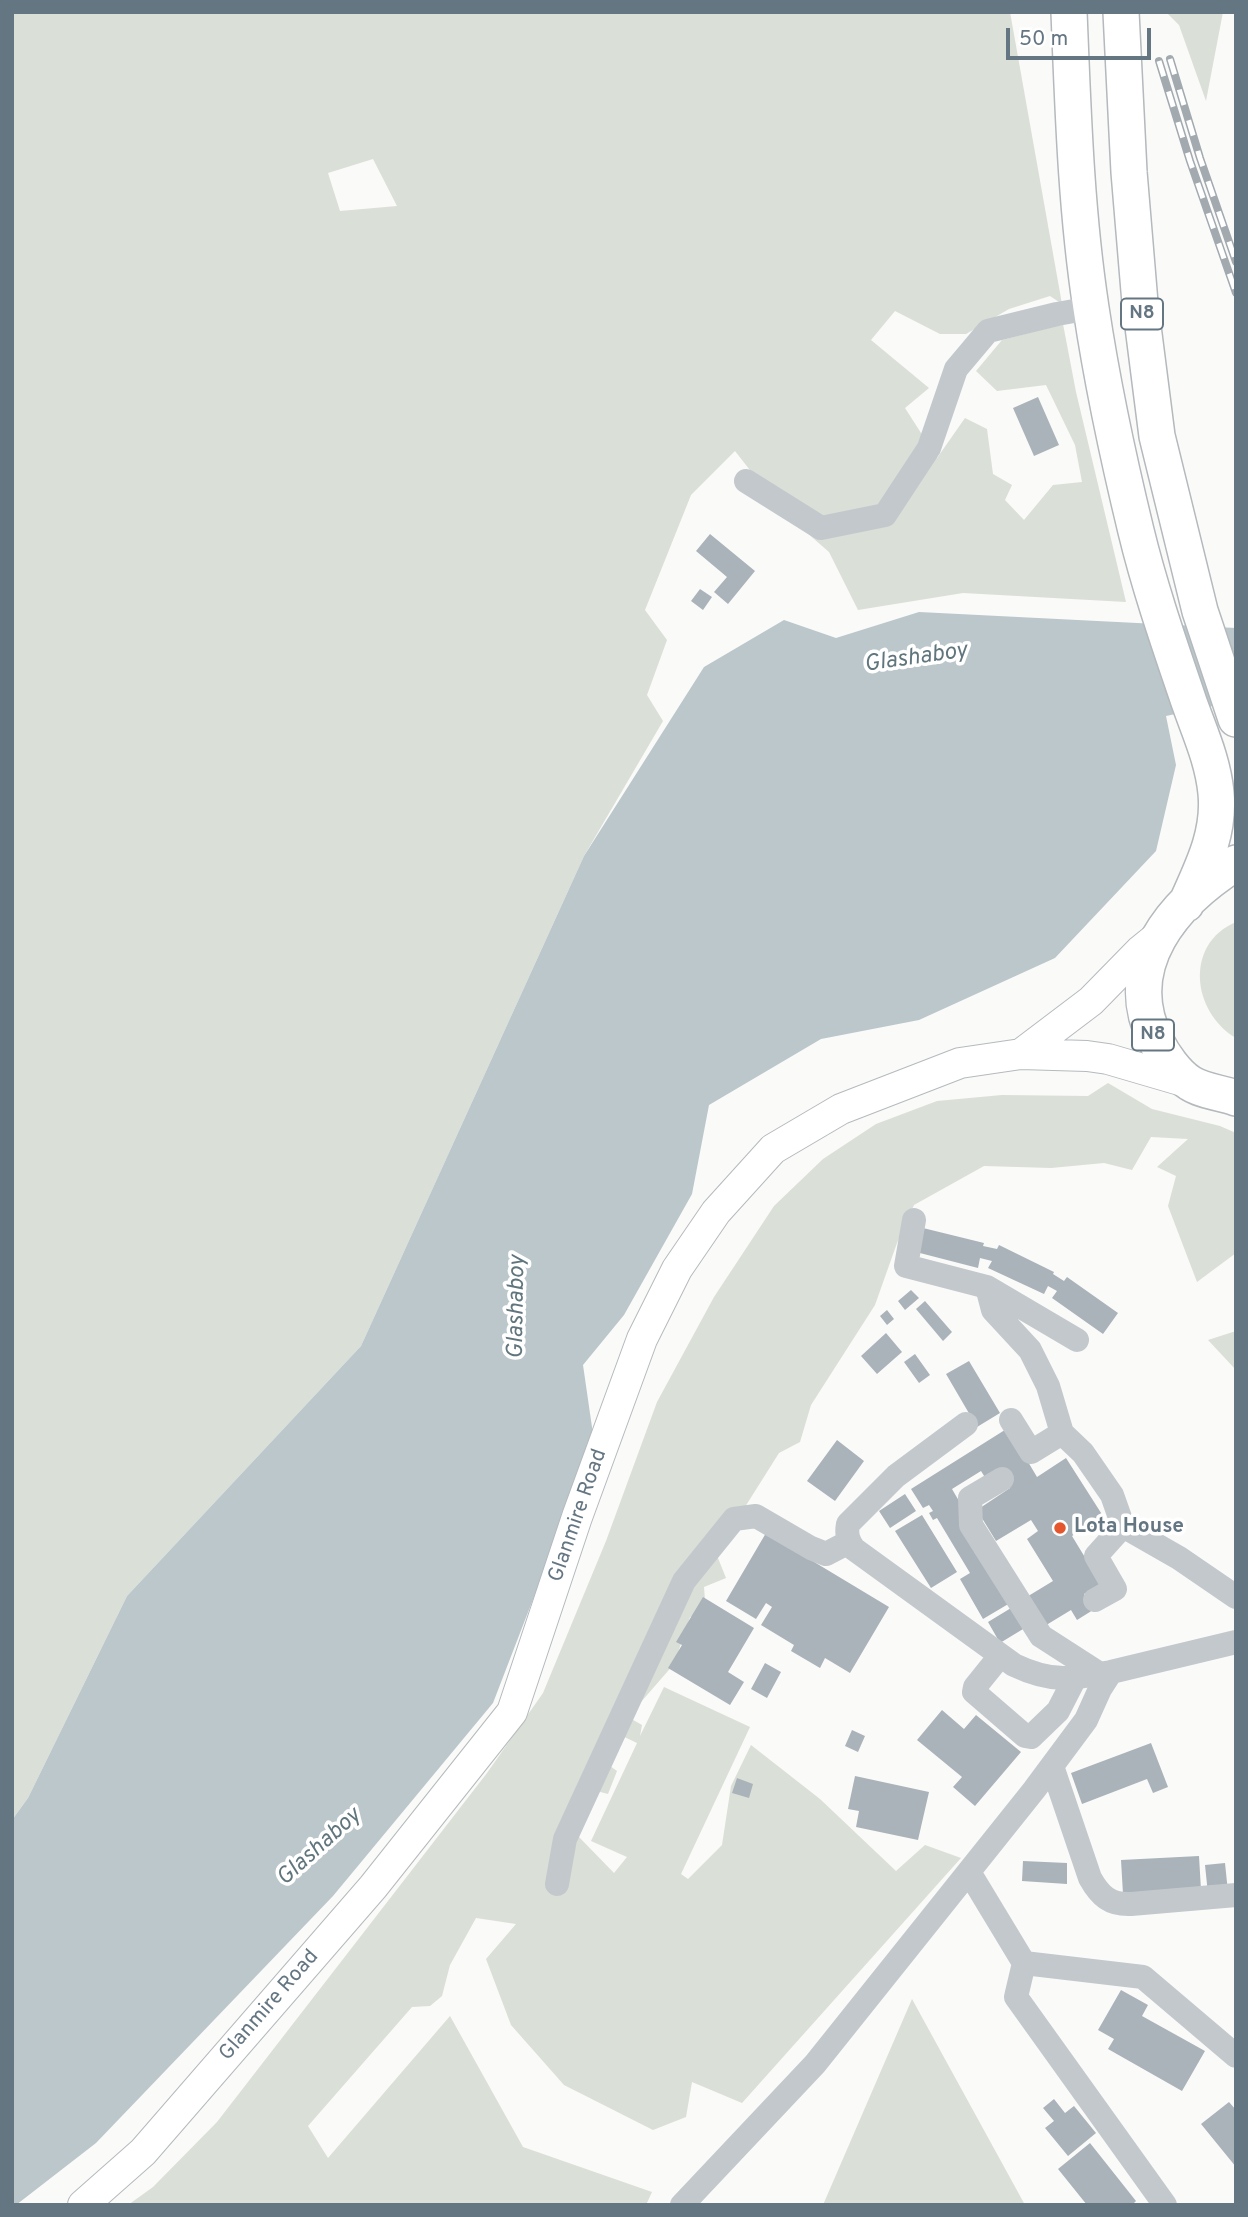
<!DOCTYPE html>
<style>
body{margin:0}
#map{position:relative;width:1248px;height:2217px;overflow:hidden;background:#fafaf8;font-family:Overpass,sans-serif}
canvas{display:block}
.frame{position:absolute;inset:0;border:14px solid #657683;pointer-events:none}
.scale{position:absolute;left:1006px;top:28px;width:145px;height:32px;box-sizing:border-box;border:4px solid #657683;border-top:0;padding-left:9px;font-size:21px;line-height:24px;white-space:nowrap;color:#657683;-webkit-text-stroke:5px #fff;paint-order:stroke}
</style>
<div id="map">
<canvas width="1248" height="2217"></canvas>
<div class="frame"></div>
<div class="scale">50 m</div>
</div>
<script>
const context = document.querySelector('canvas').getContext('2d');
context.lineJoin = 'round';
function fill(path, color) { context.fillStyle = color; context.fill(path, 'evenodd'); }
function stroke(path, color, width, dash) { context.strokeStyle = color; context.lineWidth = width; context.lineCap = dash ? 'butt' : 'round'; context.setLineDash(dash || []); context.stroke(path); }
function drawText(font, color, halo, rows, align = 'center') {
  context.font = font + ' Overpass,sans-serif'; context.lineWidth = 7; context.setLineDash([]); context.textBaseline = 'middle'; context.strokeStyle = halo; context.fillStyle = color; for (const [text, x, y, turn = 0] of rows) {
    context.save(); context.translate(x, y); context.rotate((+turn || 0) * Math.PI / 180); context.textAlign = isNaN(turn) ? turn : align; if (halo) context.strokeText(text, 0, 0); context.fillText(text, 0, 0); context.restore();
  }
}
fill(new Path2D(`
 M 12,12 L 1010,12 L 1062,304 L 1050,296 L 1009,309 L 966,334 L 940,334 L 895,311 L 871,340 L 929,388 L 905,408 L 937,458 L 965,418 L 987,429 L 993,474 L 1012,485 L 1005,500 L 1024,520 L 1053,485 L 1082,482 L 1075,445 L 1046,385 L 997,391 L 976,371 L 1002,340 L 1063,324 L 1076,392 L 1126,602 L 963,593 L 858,610 L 829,552 L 782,511 L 735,451 L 691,495 L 645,610 L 667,640 L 647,695 L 663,721 L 584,856 L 361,1346 L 127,1596 L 28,1798 L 12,1820 ZM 373,159 L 397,206 L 340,211 L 328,173 Z
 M 1166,12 L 1223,12 L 1206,101 L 1179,25 Z
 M 1236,922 L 1236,1038 C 1192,1012 1184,944 1236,922 Z
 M 1108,1083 L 1152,1109 L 1220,1126 L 1236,1133 L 1236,1253 L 1197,1282 L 1168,1206 L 1176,1176 L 1157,1167 L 1188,1139 L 1151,1137 L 1132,1170 L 1104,1163 L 1051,1168 L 984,1166 L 914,1205 L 897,1243 L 875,1305 L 811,1405 L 800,1442 L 779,1453 L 716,1553 L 726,1578 L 704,1587 L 706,1614 L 690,1617 L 674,1664 L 628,1717 L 642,1725 L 640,1736 L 664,1687 L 750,1727 L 681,1874 L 688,1879 L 722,1845 L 731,1786 L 751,1745 L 820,1799 L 896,1871 L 925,1845 L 961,1858 L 742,2103 L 692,2082 L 686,2117 L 653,2130 L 564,2085 L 511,2025 L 486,1959 L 516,1924 L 476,1918 L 450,1965 L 442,1996 L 430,2006 L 412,2007 L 308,2126 L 328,2158 L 450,2016 L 523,2147 L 652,2192 L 646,2205 L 128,2205 L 153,2187 L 217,2122 L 487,1773 L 543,1693 L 606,1541 L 657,1402 L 714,1297 L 774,1206 L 823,1159 L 876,1124 L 937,1101 L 1002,1095 L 1088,1096 ZM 618,1734 L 637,1743 L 591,1841 L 627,1857 L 614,1873 L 579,1837 L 589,1789 L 608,1794 L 617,1771 L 599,1758 Z
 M 1236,1331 L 1236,1370 L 1208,1340 Z
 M 912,1999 L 1025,2205 L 823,2205 Z`), '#dadfd7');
fill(new Path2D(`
 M 919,612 L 1236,628 L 1236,701 L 1166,716 L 1176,765 L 1156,851 L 1055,958 L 919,1020 L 821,1039 L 709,1105 L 692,1194 L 624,1315 L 583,1365 L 594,1441 L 493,1703 L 333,1896 L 96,2143 L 16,2205 L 12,2205 L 12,1820 L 28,1798 L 127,1596 L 361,1346 L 584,856 L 704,667 L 784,620 L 836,638 Z`), '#bbc7cb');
fill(new Path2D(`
 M 1038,397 L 1059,445 L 1034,456 L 1013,408 Z
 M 710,534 L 755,571 L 728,604 L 714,592 L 727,577 L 696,551 Z
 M 700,589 L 712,597 L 703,610 L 691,601 Z
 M 923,1228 L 984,1243 L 983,1246 L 997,1249 L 999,1245 L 1054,1272 L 1053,1274 L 1064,1281 L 1067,1277 L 1118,1313 L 1103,1334 L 1052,1298 L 1057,1291 L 1048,1286 L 1044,1294 L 988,1268 L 992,1261 L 980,1258 L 978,1268 L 916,1252 Z
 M 911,1290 L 919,1298 L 905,1310 L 898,1301 Z
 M 925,1301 L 952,1332 L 943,1341 L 916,1309 Z
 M 887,1310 L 894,1319 L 887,1325 L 880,1316 Z
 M 886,1333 L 902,1352 L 877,1374 L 861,1356 Z
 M 915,1354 L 930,1375 L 919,1383 L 904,1362 Z
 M 969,1361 L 1000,1413 L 977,1427 L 946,1374 Z
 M 1008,1428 L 1037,1477 L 1066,1458 L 1103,1516 L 1100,1527 L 1095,1530 L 1086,1527 L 1072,1536 L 1089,1564 L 1103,1582 L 1084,1594 L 1093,1610 L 1077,1620 L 1071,1610 L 1043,1627 L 1025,1598 L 1053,1581 L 1027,1539 L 1038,1531 L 1031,1520 L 996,1541 L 977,1510 L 1010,1488 L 999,1471 L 986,1479 L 981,1471 L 952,1489 L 966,1513 L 1010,1603 L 983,1619 L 960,1579 L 970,1573 L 937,1518 L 933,1520 L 929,1513 L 933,1511 L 929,1505 L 923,1508 L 911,1489 Z
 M 837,1440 L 864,1461 L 835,1501 L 807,1481 Z
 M 905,1494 L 916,1511 L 890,1528 L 879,1511 Z
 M 922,1515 L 957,1572 L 931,1588 L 895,1531 Z
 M 766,1533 L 889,1607 L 850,1673 L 825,1658 L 820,1668 L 791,1651 L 794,1645 L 761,1625 L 772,1607 L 766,1603 L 756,1619 L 726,1601 Z
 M 703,1597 L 754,1628 L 728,1672 L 744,1682 L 730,1705 L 668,1668 L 682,1645 L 676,1642 Z
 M 1016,1605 L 1028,1626 L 1000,1643 L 988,1622 Z
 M 765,1663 L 781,1672 L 767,1698 L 751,1689 Z
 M 942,1710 L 964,1729 L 976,1715 L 1021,1752 L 975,1806 L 953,1787 L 962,1777 L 917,1740 Z
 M 852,1730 L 865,1736 L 858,1752 L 845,1746 Z
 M 1151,1743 L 1168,1787 L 1153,1793 L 1147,1779 L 1082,1804 L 1071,1773 Z
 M 855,1776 L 929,1792 L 918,1840 L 856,1827 L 859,1811 L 848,1809 Z
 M 737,1778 L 753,1784 L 749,1798 L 732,1793 Z
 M 1199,1856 L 1201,1890 L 1123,1894 L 1121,1860 Z
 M 1023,1861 L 1067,1863 L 1067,1884 L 1022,1881 Z
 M 1225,1863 L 1228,1892 L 1208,1894 L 1205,1865 Z
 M 1121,1990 L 1148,2005 L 1142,2016 L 1205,2051 L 1182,2091 L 1108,2049 L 1114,2039 L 1098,2030 Z
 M 1054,2099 L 1065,2113 L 1074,2106 L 1096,2133 L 1068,2156 L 1045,2128 L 1054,2121 L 1043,2108 Z
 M 1229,2102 L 1236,2110 L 1236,2167 L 1201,2124 Z
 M 1090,2143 L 1136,2201 L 1132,2205 L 1087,2205 L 1058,2169 Z`), '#aab3b9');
const major = new Path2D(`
 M 1021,1054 L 1091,1001 L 1140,951 L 1161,934
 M 83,2205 L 143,2152 L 373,1887 L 512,1712 L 577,1517 L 642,1339 L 677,1269 L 716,1212 L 773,1149 L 841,1109 L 960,1063 L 1021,1054 L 1087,1056 L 1108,1059 L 1190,1083`);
const highway = new Path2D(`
 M 1069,12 C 1073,111 1076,210 1091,308 C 1102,382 1118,457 1136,531 C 1150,589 1170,646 1189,702 C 1200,733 1213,761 1216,793 C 1220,834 1202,868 1186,904
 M 1121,12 L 1129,172 L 1140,303 L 1157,436 L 1200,611 L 1236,719
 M 1236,863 C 1174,902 1118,966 1156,1041 C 1163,1055 1176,1074 1190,1083 C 1202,1091 1222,1093 1236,1098`);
stroke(major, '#b5babe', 32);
stroke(highway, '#b4b9bd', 38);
stroke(new Path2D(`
 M 746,481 L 821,528 L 885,515 L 929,448 L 956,369 L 988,331 L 1057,314 L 1091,308
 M 914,1220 L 906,1266 L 987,1287 L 1077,1340
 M 987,1287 L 993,1310 L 1030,1350 L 1048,1386 L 1062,1433 L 1083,1453 L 1112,1495 L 1123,1526 L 1179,1558 L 1236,1597
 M 1011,1420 L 1031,1452 L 1062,1433
 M 966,1424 L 896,1476 L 848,1524 C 846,1535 848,1540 854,1549 L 1014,1665 C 1052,1683 1071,1679 1111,1672
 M 1002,1479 L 970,1498 L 971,1525 L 1041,1636 L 1100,1674
 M 1095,1600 L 1115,1589 L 1096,1556 L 1123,1526
 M 1000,1656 L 975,1687 L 974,1692 L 1025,1736 L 1031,1737 L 1058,1711 L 1075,1678
 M 1052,1766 L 1090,1878 C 1100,1896 1110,1905 1131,1904 L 1236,1895
 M 969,1872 L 1024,1963 L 1016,1997 L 1165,2205
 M 557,1884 L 565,1839 L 684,1581 L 734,1519 L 756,1516 L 811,1548 L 826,1554 L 849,1542
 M 1024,1963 L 1143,1977 L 1236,2056
 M 682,2205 L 815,2064 L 1034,1790 L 1086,1720 L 1100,1689 L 1111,1672 L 1236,1642`), '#c3c8cc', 24);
stroke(major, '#fff', 30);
stroke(highway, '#fff', 35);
const rail = new Path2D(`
 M 1170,59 L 1200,158 L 1236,262
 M 1159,61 L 1190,161 L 1236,293`);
stroke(rail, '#a2aab0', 8);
stroke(rail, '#fff', 5, [16]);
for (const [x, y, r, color] of [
 [1060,1528,7,"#e4572e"]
]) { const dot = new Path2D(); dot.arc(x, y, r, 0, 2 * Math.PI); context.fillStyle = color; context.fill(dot); stroke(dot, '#fff', 2.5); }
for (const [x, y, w] of [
 [1142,314,42],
 [1153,1035,42]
]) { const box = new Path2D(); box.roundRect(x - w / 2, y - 15.5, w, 31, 5); context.fillStyle = '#fff'; context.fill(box); stroke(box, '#657683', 2); }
drawText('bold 19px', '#657683', null, [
 ["N8",1142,314],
 ["N8",1153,1035]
]);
drawText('21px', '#657683', '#fff', [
 ["Glanmire Road",579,1516,-71],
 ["Glanmire Road",270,2006,-49]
]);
drawText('bold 21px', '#657683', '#fff', [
 ["Lota House",1074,1528]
], 'left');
drawText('italic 23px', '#60757c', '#fff', [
 ["Glashaboy",916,659,-8],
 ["Glashaboy",518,1307,-89],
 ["Glashaboy",320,1848,-42]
]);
</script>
